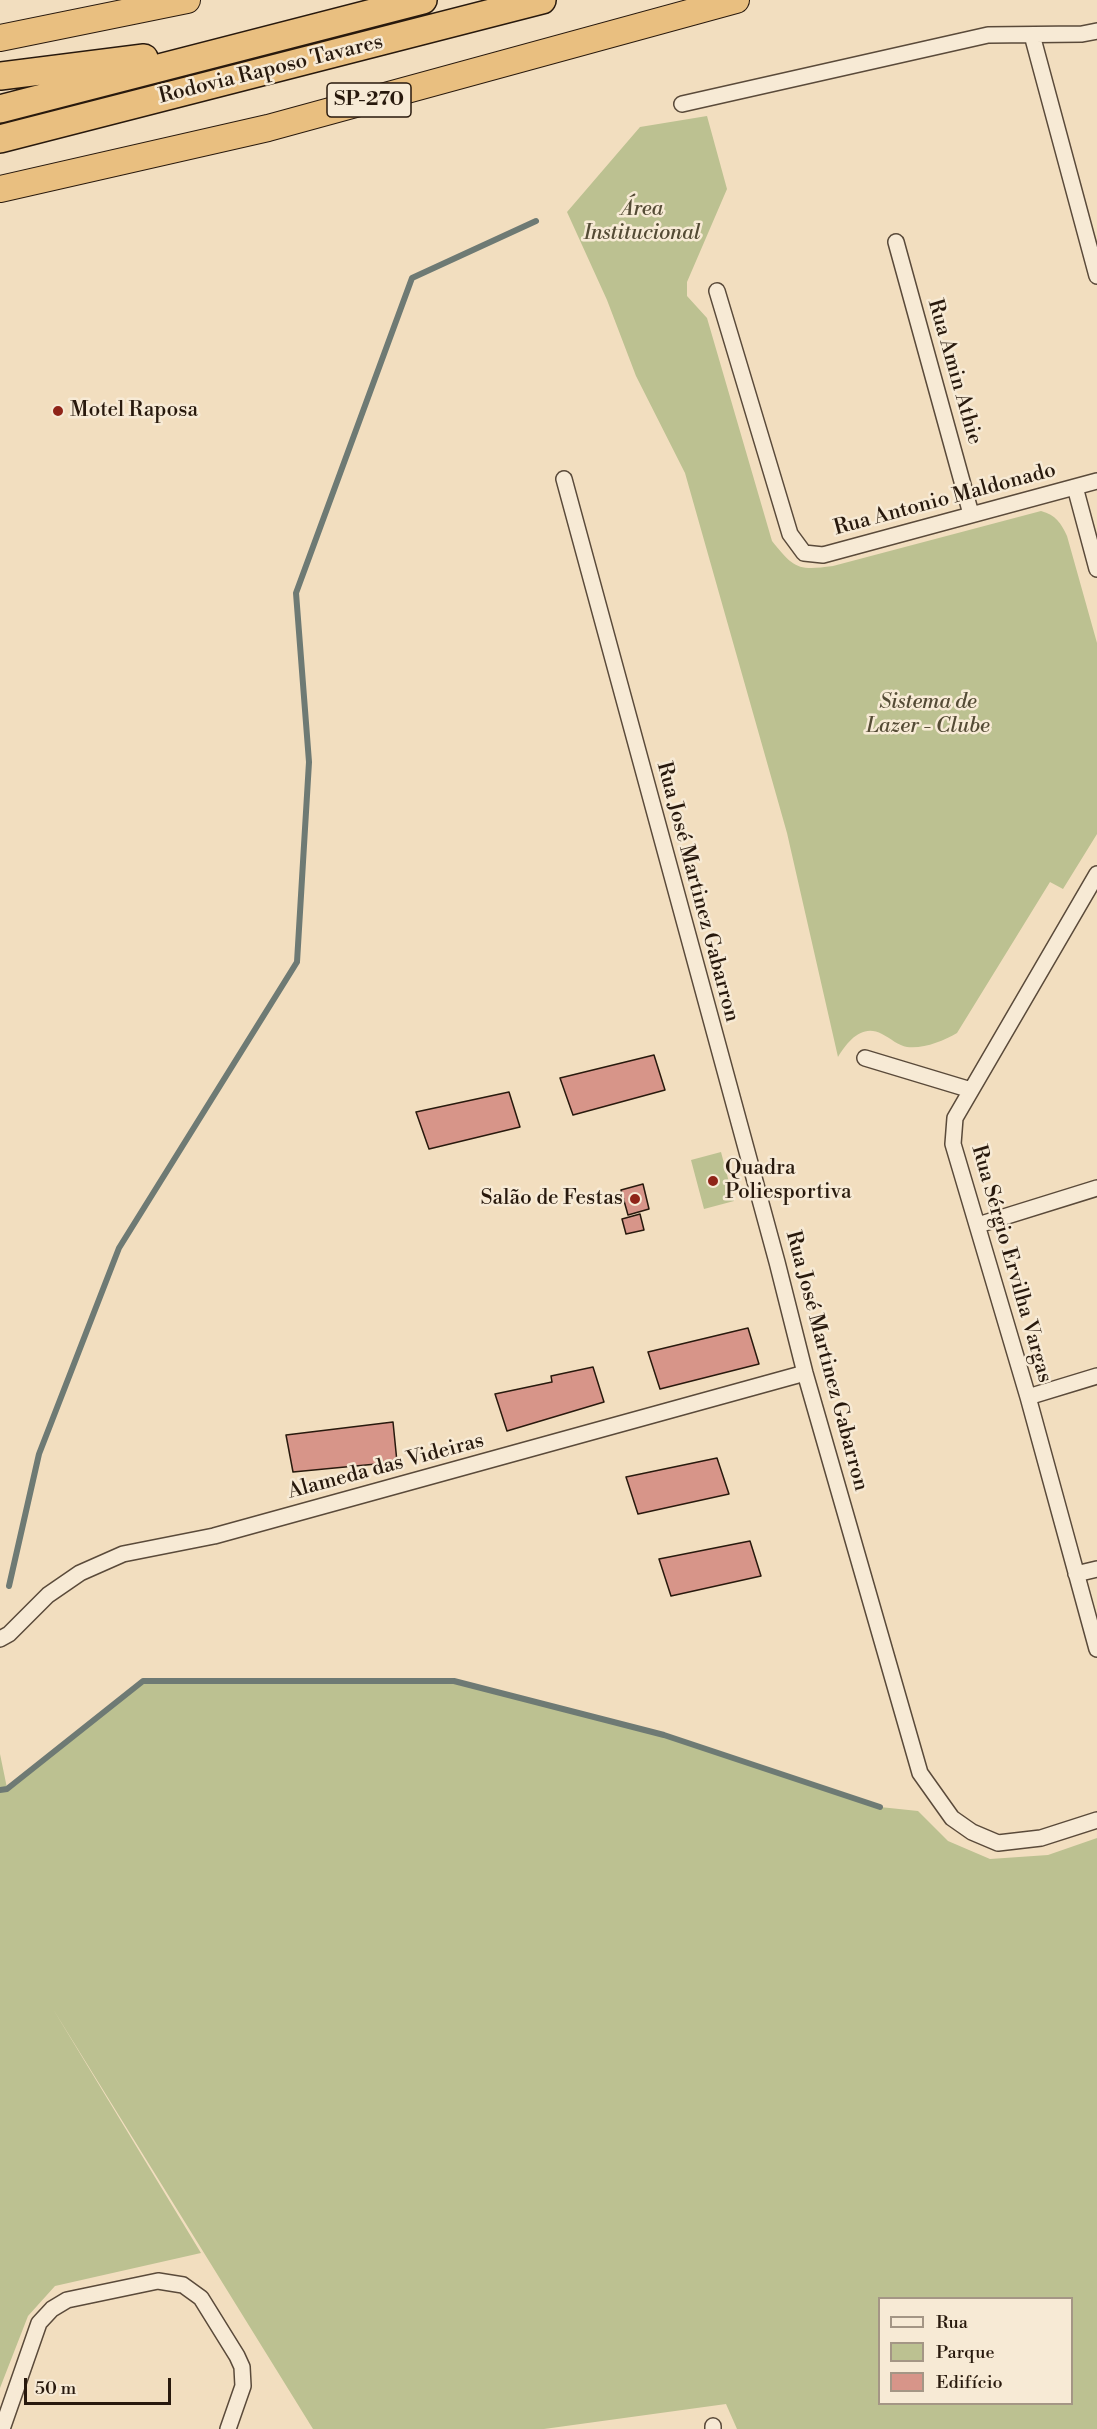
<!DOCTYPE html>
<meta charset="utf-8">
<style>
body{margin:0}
#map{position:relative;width:1097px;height:2429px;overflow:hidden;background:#f2debf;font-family:"Libre Bodoni",serif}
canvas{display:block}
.legend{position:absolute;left:878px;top:2297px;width:195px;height:108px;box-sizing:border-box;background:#f7ead5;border:2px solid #a49685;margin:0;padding:8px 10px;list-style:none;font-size:18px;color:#28190d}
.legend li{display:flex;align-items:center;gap:12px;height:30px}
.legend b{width:30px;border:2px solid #a49685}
.scale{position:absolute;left:24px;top:2378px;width:147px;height:27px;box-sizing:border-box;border:3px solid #28190d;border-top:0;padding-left:8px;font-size:18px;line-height:21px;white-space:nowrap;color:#28190d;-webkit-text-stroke:4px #f7ead5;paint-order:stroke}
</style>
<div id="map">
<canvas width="1097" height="2429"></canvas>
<ul class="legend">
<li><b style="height:8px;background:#f7ead5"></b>Rua</li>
<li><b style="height:16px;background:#bcc191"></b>Parque</li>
<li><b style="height:16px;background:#d79589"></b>Edifício</li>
</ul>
<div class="scale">50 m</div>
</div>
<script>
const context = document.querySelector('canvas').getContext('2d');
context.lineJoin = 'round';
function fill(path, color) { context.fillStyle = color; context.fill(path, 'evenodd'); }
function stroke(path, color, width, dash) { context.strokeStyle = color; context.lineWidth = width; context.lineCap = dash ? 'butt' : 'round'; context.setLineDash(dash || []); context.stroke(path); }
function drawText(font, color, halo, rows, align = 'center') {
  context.font = font + ' "Libre Bodoni",serif'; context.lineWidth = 5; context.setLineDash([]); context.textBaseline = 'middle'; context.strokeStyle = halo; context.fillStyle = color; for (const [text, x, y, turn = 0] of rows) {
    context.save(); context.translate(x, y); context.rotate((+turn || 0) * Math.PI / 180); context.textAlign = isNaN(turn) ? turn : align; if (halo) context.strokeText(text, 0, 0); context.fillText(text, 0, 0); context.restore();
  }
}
fill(new Path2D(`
 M 707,116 L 727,189 L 687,282 L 687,296 L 707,318 L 772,541 C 794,568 797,571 833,566 L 1041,511 C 1056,515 1061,523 1067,536 L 1097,643 L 1097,834 L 1063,889 L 1050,882 L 957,1033 C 943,1041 924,1049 907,1047 C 899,1046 890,1038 882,1034 C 862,1023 847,1042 838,1057 L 787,833 L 685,473 L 636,376 L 607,300 L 567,212 L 640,127 Z
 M 721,1152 L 734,1201 L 704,1209 L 691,1160 Z
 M 278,1679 L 454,1681 L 664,1735 L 880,1807 L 918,1811 L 948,1841 L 990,1859 L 1048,1855 L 1097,1838 L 1097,2429 L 737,2429 L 726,2404 L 544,2429 L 313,2429 L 53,2009 L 201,2253 L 55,2286 L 28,2316 L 0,2388 L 0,1754 L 7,1788 L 143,1681 ZM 880,2298 L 1072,2298 L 1072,2404 L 880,2404 Z`), '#bcc191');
stroke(new Path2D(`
 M 9,1586 L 39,1454 L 119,1248 L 297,962 L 309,762 L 296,593 L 412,278 L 536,221
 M 0,1790 L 7,1789 L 143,1681 L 454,1681 L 664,1735 L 880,1807`), '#6e7a74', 6);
const building = new Path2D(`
 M 654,1055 L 665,1090 L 573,1115 L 560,1078 Z
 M 509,1092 L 520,1127 L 429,1149 L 416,1112 Z
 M 643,1184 L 649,1209 L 628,1215 L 621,1190 Z
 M 640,1214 L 644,1230 L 626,1234 L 622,1219 Z
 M 748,1328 L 759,1364 L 660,1389 L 648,1352 Z
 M 593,1367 L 604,1402 L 507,1431 L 495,1394 L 552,1382 L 551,1376 Z
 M 393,1422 L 397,1462 L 293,1472 L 286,1435 Z
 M 717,1458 L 729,1494 L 638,1514 L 626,1477 Z
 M 750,1541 L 761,1576 L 671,1596 L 659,1559 Z`);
fill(building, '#d79589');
stroke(building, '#28190d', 1.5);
const minor = new Path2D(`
 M 1032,35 L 1097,276
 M 682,104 L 988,35 L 1082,34 L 1097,31
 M 896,242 L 971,514
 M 717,291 L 790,534 L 804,553 L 823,555 L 1097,481
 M 564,479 L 777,1262 L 805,1373 L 920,1773 L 952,1818 L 972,1832 L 998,1843 L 1041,1838 L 1097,1820
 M 1075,487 L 1097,569
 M 1097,874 L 955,1118 L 953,1144 L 1028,1397 L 1097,1649
 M 865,1058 L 971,1090
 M 978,1225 L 1097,1188
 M 1028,1397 L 1097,1376
 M 1076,1574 L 1097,1569
 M 0,1639 L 9,1634 L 48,1595 L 80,1573 L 123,1554 L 214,1536 L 805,1373
 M 713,2426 L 713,2429
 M 2,2429 L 39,2323 L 52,2309 L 67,2300 L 158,2281 L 183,2285 L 201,2298 L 237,2356 L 242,2367 L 243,2386 L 228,2429`);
const trunk = new Path2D(`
 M 0,38 L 187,0
 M 0,189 L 268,128 L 736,0`);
const motorway = new Path2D(`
 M 0,76 L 144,58
 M 0,109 L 423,0
 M 0,139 L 542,0`);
stroke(minor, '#5a4a3a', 18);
stroke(trunk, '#28190d', 28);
stroke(motorway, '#28190d', 30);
stroke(minor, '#f7ead5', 15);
stroke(trunk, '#e9bf80', 26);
stroke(motorway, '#e9bf80', 27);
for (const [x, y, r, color] of [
 [58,411,6,"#8f2418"],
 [713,1181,6,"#8f2418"],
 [635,1199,6,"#8f2418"]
]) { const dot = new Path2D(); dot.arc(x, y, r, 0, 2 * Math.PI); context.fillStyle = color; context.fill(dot); stroke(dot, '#f7ead5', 2); }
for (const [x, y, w] of [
 [369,100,84]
]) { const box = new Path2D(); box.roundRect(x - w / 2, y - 17, w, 34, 4.5); context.fillStyle = '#f7ead5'; context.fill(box); stroke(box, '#28190d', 1.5); }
drawText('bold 20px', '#28190d', null, [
 ["SP-270",369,100]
]);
drawText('21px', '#28190d', '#f7ead5', [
 ["Rodovia Raposo Tavares",271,70,-14],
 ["Rua Amin Athie",954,372,74],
 ["Rua Antonio Maldonado",945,500,-15],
 ["Rua José Martinez Gabarron",697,892,75],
 ["Rua Sérgio Ervilha Vargas",1011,1264,74],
 ["Rua José Martinez Gabarron",826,1361,75],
 ["Alameda das Videiras",386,1467,-15]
]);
drawText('italic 21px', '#544b35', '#f7ead5', [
 ["Área",642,210],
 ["Institucional",642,234],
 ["Sistema de",928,703],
 ["Lazer - Clube",928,727]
]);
drawText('21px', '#28190d', '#f7ead5', [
 ["Motel Raposa",70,411],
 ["Quadra",725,1169],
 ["Poliesportiva",725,1193],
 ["Salão de Festas",623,1199,"right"]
], 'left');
</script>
